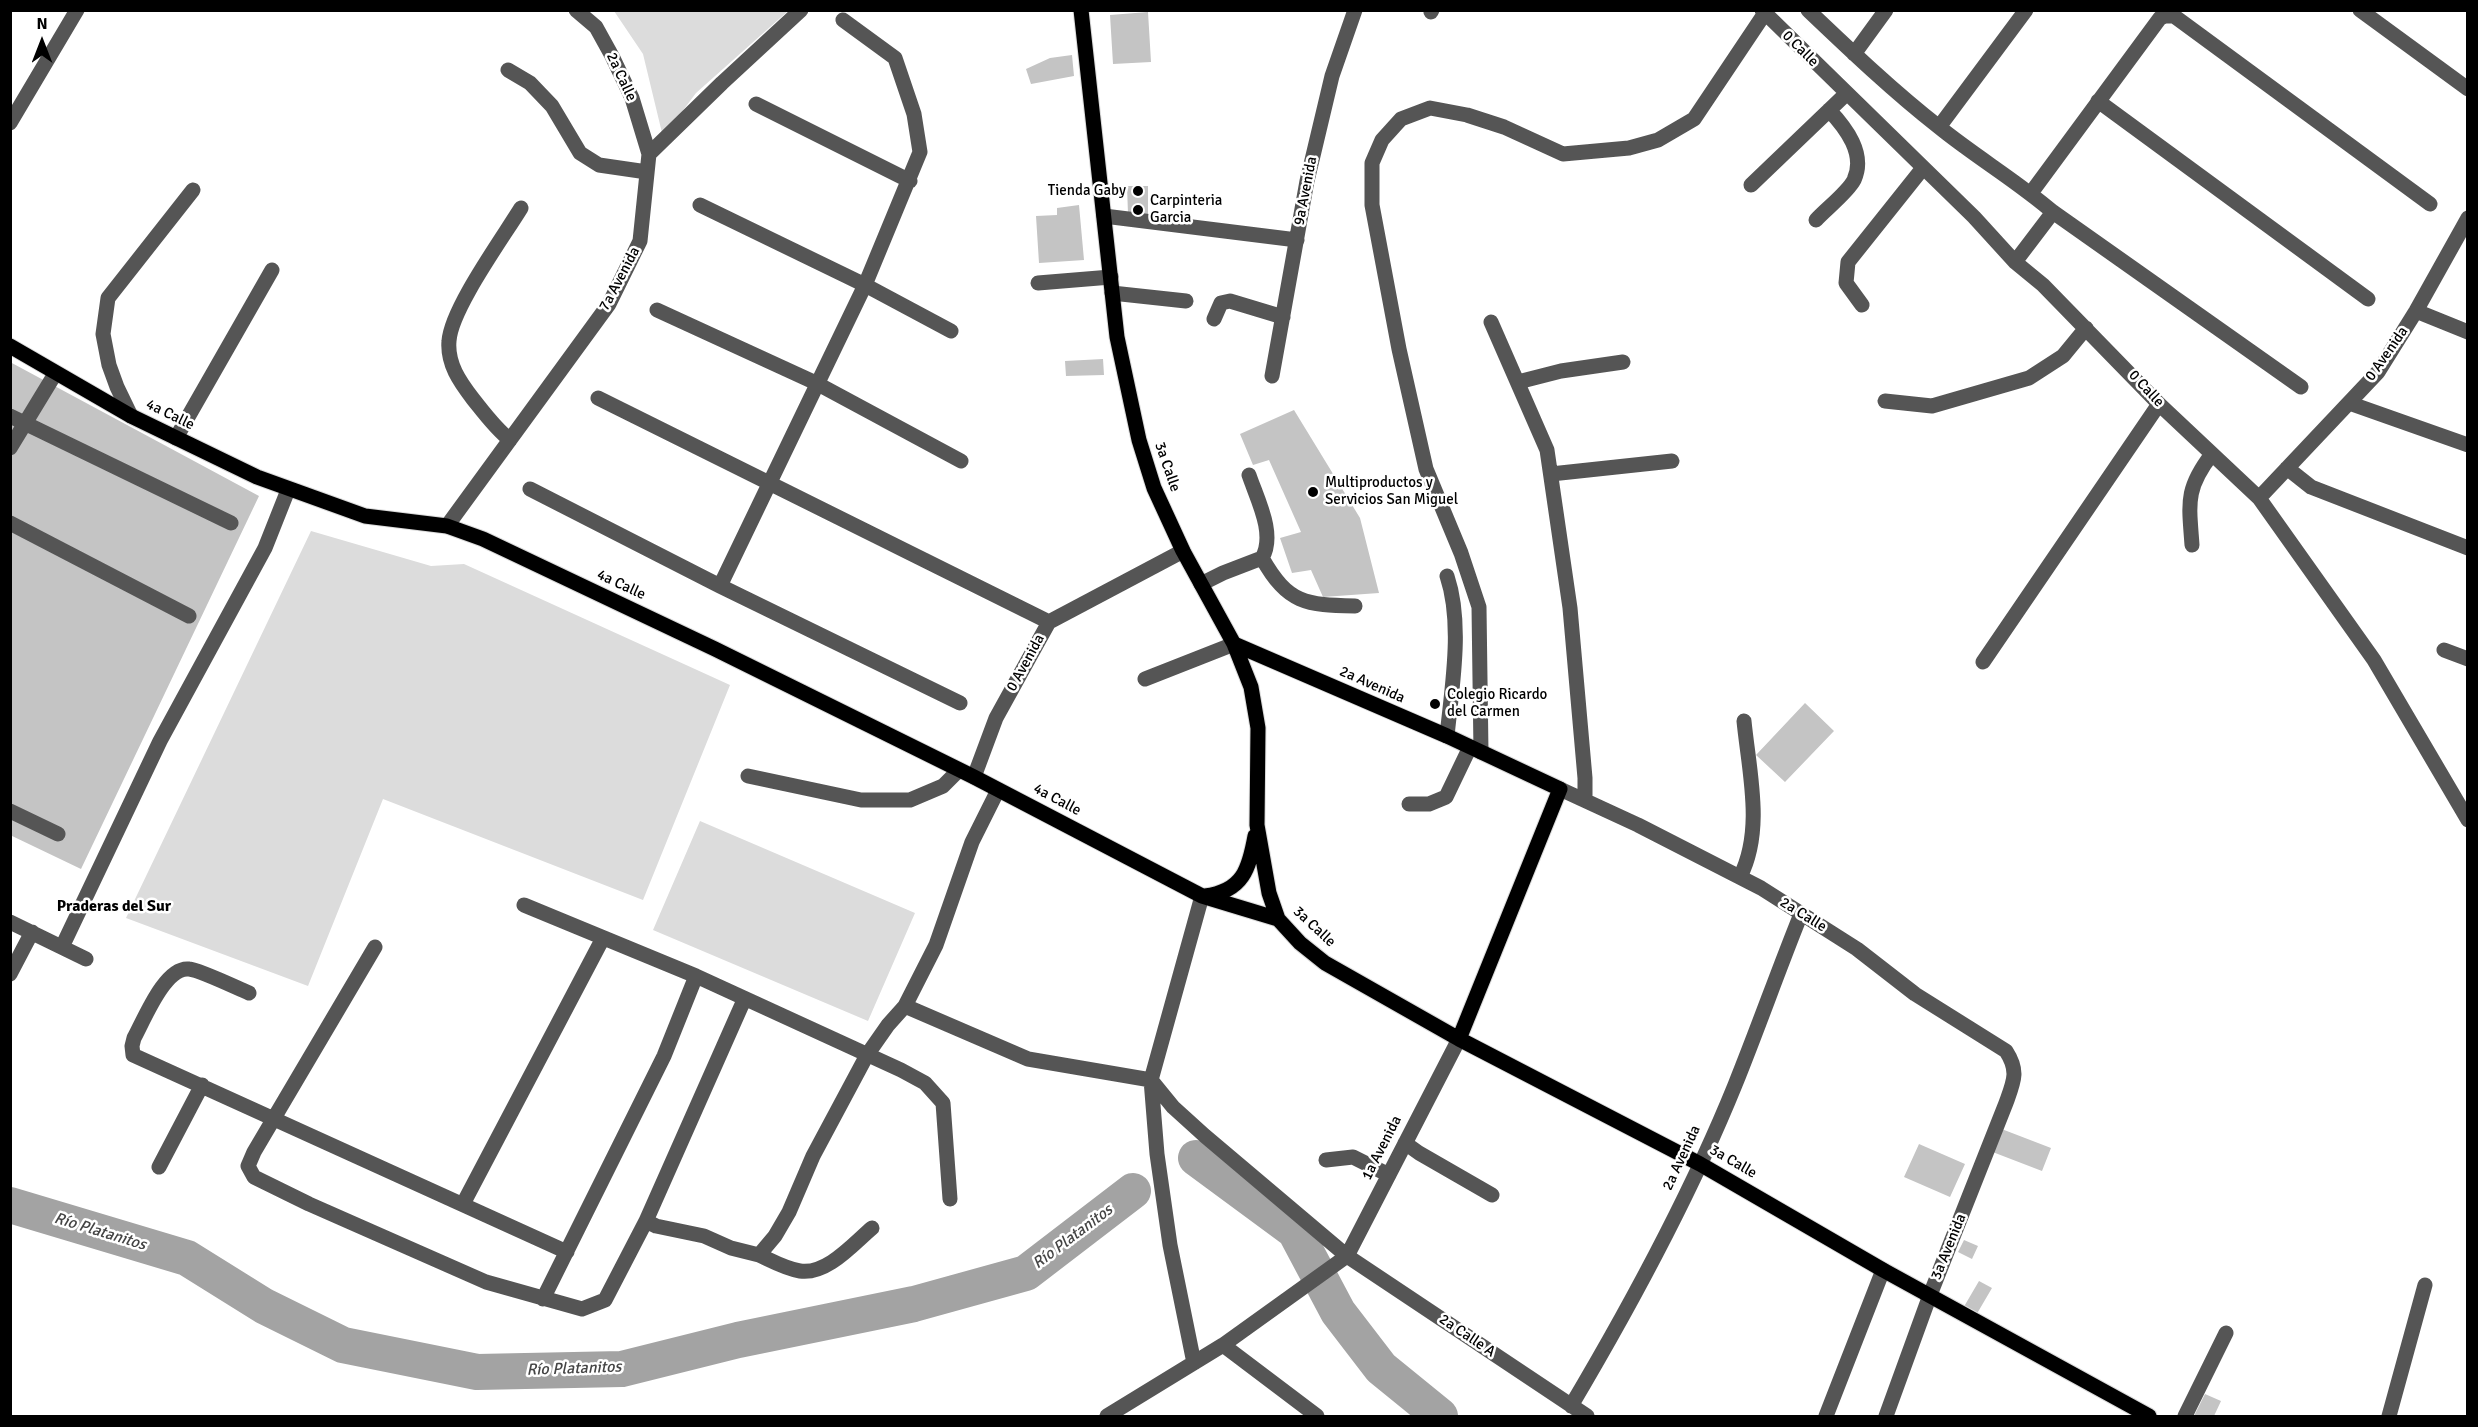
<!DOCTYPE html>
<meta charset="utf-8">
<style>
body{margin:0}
#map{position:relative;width:2478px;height:1427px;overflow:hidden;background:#fff;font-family:Signika,sans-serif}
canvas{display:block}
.frame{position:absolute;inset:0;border:12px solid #000;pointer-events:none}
.north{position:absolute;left:12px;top:12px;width:60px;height:60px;-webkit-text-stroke:4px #fff;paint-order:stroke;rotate:0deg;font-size:16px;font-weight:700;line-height:24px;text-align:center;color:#000}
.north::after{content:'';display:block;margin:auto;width:21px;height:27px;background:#000;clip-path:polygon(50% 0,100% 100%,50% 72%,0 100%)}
</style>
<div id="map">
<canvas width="2478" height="1427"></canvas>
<div class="frame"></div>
<div class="north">N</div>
</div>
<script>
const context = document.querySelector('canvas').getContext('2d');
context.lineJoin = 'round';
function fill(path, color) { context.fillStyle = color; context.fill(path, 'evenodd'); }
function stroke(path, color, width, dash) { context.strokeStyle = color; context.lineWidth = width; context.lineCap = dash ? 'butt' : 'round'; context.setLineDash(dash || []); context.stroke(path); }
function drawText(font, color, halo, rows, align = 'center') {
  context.font = font + ' Signika,sans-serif'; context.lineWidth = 5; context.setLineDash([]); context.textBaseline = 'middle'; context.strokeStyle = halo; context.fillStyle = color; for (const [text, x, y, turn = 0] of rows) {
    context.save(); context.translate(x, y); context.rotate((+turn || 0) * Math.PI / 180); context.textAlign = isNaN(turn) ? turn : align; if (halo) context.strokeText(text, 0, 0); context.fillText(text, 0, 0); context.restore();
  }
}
fill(new Path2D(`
 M 614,11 L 788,11 L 696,93 L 663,137 L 643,54 Z
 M 311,531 L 431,566 L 464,564 L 730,685 L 643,900 L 383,799 L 308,986 L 126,918 Z
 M 700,821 L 915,913 L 868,1021 L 653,930 Z`), '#dcdcdc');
stroke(new Path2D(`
 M 1196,1158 L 1295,1231 L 1338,1312 L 1381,1368 L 1440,1416
 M 10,1205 L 187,1258 L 264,1306 L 343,1345 L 477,1372 L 622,1369 L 738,1340 L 914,1304 L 1026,1273 L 1133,1191`), '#a3a3a3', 36);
fill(new Path2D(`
 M 1148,12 L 1151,62 L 1113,64 L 1110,15 Z
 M 1072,55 L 1074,76 L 1031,84 L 1026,69 L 1050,58 Z
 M 1127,186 L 1148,186 L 1148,214 L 1128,214 Z
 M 1079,205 L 1084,260 L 1039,263 L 1036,216 L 1057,215 L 1057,208 Z
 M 1103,359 L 1104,375 L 1066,376 L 1065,361 Z
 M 10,362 L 259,496 L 81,869 L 10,835 Z
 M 1294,410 L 1360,518 L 1379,593 L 1323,597 L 1311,570 L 1292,573 L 1280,538 L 1301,532 L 1269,460 L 1253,465 L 1240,434 Z
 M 1805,703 L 1834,731 L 1785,782 L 1756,755 Z
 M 1999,1128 L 2051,1148 L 2042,1171 L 1990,1151 Z
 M 1919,1144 L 1965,1164 L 1950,1197 L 1904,1177 Z
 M 1964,1240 L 1978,1246 L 1972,1259 L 1958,1252 Z
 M 1979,1281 L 1992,1288 L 1975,1317 L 1962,1310 Z
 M 2205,1394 L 2221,1401 L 2214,1416 L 2194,1416 Z`), '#c4c4c4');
const major = new Path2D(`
 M 1081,10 L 1117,337 L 1139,440 L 1154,488 L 1183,551 L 1234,644 L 1251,687 L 1258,728 L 1257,825 L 1269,893 L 1278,919 L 1300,943 L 1325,963 L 1459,1039 L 1700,1164 L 1883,1270 L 2149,1416
 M 10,346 L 131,416 L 257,477 L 365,516 L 447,526 L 483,539 L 715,649 L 974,777 L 1202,896 L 1278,919
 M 1234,644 L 1447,736 L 1560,789 L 1459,1039
 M 1205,896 C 1243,891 1249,869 1255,836`);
stroke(major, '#dbdbdb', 17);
stroke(new Path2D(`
 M 576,10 L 596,27 L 612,56 L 632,98 L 649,154
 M 1762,10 L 1974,217 L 2015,262 L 2043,285 L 2159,404 L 2259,498 L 2374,660 L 2468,820
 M 1808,10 C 1850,50 1893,91 1939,127 C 1976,157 2017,181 2053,212 L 2301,387
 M 2360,10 L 2468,89
 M 1431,12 L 1432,10
 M 1854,54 L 1886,10
 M 508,70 L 530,83 L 552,106 L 580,153 L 599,165 L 647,172
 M 2098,101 L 2368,299
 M 756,104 L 910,181
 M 10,123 L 77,10
 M 1939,127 L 2026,10
 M 1751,185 L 1846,94
 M 2031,193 L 2160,18 L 2165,16 L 2174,16 L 2430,204
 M 700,205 L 865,285 L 951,331
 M 1104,216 L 1297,240
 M 1816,220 C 1826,209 1848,192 1854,180 C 1866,154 1846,128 1829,110
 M 2015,262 L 2053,212
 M 1038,283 L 1111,277
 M 1112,293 L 1186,301
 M 1862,305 L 1846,283 L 1848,262 L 1923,168
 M 657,310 L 816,383 L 961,461
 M 2416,311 L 2468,332
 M 1214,319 L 1221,303 L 1230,301 L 1283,317
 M 1491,322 L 1547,450 L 1570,608 L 1585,778 L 1585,799
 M 1272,376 L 1307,181 L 1332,76 L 1355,10
 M 1518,382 L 1561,371 L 1623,362
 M 598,398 L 1049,622
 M 1885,401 L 1932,406 L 2029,378 L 2063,356 L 2086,328
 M 2349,403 L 2468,445
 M 10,416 L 231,523
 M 131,416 L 117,387 L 109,365 L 103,334 L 108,298 L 193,190
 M 176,438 L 272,270
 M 510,440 C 495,428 485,414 473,399 C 460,382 447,364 449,341 C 451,309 502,239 521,208
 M 10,448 L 55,374
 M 2287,468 L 2311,487 L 2468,548
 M 1551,474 L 1672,461
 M 530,489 L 720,586 L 960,703
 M 2259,498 L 2378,372 L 2416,311 L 2468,218
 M 10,523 L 189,616
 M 447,526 L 609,304 L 640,241 L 649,154 L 722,83 L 801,10
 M 2192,545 C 2189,503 2185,489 2212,454
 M 1262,558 C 1288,604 1306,605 1355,606
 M 1447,576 C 1463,624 1452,686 1447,736
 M 1201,584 L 1223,573 L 1262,558 C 1276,534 1257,499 1249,475
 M 720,586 L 865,285 L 920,152 L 914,114 L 895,58 L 843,20
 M 2444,650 L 2468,659
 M 1983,662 L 2159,404
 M 1145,679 L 1234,644
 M 1481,752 L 1479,607 L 1461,553 L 1426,469 L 1399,349 L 1372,205 L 1372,163 L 1382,140 L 1401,119 L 1430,108 L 1467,115 L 1504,127 L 1563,154 L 1629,148 L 1658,140 L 1694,119 L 1765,13
 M 748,776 L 861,800 L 910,800 L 943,786 L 959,770
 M 974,777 L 996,718 L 1049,622 L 1183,551
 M 1560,789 L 1638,825 L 1761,888 L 1857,949 L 1915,994 L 2006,1051 C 2019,1071 2014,1081 2006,1103 L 1930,1295 L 1886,1416
 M 1409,804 L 1429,804 L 1446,797 L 1470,747
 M 10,811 L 58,834
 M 1740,877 C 1764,830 1749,772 1744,721
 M 524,905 L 696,976 L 901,1070 L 925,1083 L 943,1103 L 950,1199
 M 10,922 L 86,959
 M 62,947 L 160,741 L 265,548 L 288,490
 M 375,947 L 254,1152 L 248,1166 L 254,1177 L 309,1204 L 486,1282 L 582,1309 L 605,1300 L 646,1221 L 656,1226 L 704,1236 L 731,1248 L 759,1255 L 775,1236 L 789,1212 L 813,1156 L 867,1055 L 888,1025 L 905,1006 L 936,945 L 972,842 L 998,790
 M 10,974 L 32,932
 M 249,993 C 237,988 200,970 189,969 C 165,966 144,1020 134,1038 L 132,1046 L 133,1055 L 567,1252
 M 905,1006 L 1028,1059 L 1151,1080 L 1173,1107 L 1205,1136 L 1347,1256 L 1587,1416
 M 1405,1143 L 1419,1153 L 1492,1195
 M 1326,1160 L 1353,1157 L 1389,1175
 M 159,1167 L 202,1085
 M 463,1204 L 603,938
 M 646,1221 L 744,1000
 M 759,1255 C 772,1261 786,1269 800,1271 C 827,1275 853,1244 872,1228
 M 543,1299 L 664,1056 L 696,976
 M 1223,1345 L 1317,1416
 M 1194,1363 L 1170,1245 L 1157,1154 L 1151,1080 L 1202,896
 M 1571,1406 C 1632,1303 1690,1196 1735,1085 C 1758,1028 1778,971 1801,914
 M 1107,1416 L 1223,1345 L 1347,1256 L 1459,1039
 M 1826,1416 L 1883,1270
 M 2185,1416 L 2226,1333
 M 2389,1416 L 2425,1285`), '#555', 15);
stroke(major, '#000', 15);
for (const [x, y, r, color] of [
 [1138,191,6,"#000"],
 [1138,210,6,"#000"],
 [1313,492,6,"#000"],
 [1435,704,6,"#000"]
]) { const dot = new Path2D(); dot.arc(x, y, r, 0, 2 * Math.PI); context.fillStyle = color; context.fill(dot); stroke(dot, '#fff', 2); }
drawText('15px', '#000', '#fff', [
 ["0 Calle",1800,49,45],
 ["2a Calle",621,77,65],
 ["9a Avenida",1306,191,-79],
 ["7a Avenida",620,279,-62],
 ["0 Avenida",2387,354,-55],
 ["0 Calle",2146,389,47],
 ["4a Calle",170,415,26],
 ["3a Calle",1167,467,71],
 ["4a Calle",621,585,25],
 ["0 Avenida",1026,663,-61],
 ["2a Avenida",1372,685,24],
 ["4a Calle",1057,800,28],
 ["2a Calle",1803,915,32],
 ["3a Calle",1314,927,43],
 ["1a Avenida",1382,1148,-63],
 ["2a Avenida",1682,1158,-65],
 ["3a Calle",1733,1162,30],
 ["3a Avenida",1949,1247,-68],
 ["2a Calle A",1467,1336,34]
]);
drawText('15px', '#000', '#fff', [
 ["Tienda Gaby",1126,191,"right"],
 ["Carpinteria",1150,201],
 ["Garcia",1150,218],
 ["Multiproductos y",1325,483],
 ["Servicios San Miguel",1325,500],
 ["Colegio Ricardo",1447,695],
 ["del Carmen",1447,712]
], 'left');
drawText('bold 16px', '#000', '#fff', [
 ["Praderas del Sur",114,907]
]);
drawText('italic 16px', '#444', '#fff', [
 ["Río Platanitos",100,1232,17],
 ["Río Platanitos",1073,1237,-37],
 ["Río Platanitos",574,1369,-2]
]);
</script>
